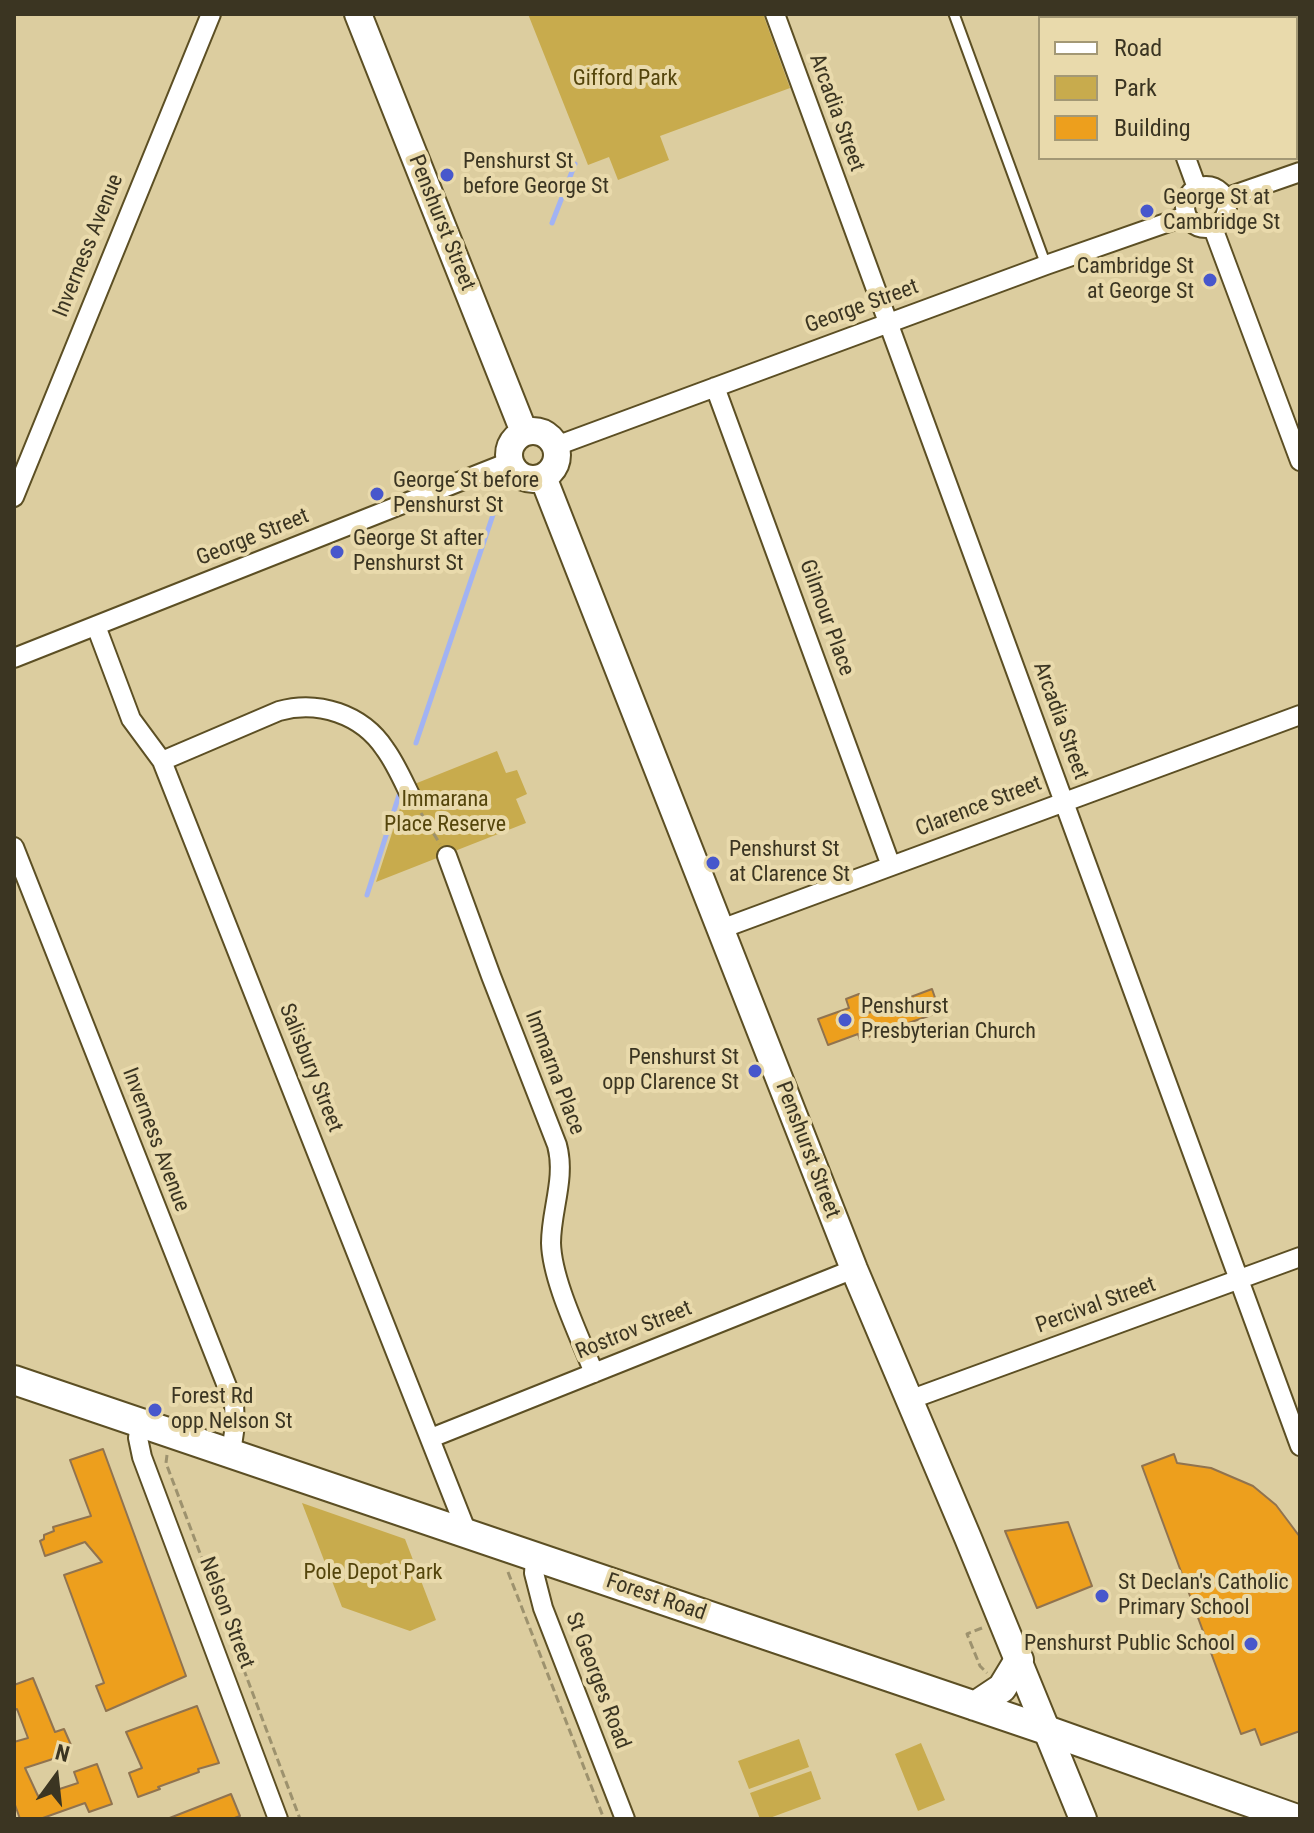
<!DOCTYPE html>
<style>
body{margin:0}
#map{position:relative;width:1314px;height:1833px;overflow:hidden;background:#dccd9f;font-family:"Roboto Condensed",sans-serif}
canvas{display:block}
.frame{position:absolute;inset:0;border:16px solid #3b3522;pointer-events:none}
.legend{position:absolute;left:1038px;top:16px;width:260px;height:144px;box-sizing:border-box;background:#e9daac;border:2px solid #a39875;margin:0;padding:10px 14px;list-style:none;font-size:24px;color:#3b3522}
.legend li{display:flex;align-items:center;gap:16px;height:40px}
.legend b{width:40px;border:2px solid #a39875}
.north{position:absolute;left:16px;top:1737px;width:80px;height:80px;-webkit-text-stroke:6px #e9daac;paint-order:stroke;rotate:15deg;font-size:22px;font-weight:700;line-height:32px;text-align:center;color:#3b3522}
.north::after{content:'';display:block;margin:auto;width:28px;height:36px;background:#3b3522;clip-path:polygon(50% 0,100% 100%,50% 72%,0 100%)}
</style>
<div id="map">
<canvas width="1314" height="1833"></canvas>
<div class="frame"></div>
<ul class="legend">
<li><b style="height:10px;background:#fff"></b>Road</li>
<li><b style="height:22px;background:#c8ab4d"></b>Park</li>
<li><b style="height:22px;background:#ed9f1d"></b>Building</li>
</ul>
<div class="north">N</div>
</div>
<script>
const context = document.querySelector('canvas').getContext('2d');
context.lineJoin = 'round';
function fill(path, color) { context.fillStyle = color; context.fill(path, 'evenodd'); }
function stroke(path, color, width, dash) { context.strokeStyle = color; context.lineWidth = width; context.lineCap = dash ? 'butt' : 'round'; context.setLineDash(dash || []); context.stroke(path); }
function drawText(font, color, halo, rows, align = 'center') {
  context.font = font + ' "Roboto Condensed",sans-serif'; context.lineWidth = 8; context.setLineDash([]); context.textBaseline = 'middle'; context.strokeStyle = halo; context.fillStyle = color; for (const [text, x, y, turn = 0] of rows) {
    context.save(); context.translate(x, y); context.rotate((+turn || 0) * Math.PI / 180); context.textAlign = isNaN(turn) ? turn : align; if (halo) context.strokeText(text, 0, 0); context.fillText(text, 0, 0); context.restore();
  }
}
fill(new Path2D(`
 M 528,14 L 763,14 L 790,88 L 660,136 L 669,160 L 618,180 L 609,157 L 588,165 Z
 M 497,751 L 506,773 L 517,770 L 527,794 L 516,799 L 526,823 L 376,882 L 407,787 Z
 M 302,1503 L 405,1539 L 436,1620 L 410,1631 L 342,1607 Z
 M 799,1739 L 809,1767 L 749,1789 L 738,1761 Z
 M 921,1743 L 945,1800 L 918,1811 L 895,1754 Z
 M 811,1771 L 821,1799 L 767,1819 L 760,1819 L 750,1793 Z`), '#c8ab4d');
stroke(new Path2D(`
 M 552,223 L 575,164
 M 416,743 L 499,497
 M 367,895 L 400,792`), '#a2b3f3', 5);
const building = new Path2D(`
 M 932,989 L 940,1012 L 860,1040 L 858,1034 L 828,1045 L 818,1019 L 849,1008 L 846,999 L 859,994 L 868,1013 Z
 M 103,1449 L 186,1676 L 106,1711 L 96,1686 L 104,1683 L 64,1575 L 102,1562 L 85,1542 L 45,1556 L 40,1541 L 44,1539 L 44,1535 L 54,1531 L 53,1527 L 91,1516 L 70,1460 Z
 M 1174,1454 L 1177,1463 L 1211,1468 L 1253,1486 L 1276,1505 L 1300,1537 L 1300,1731 L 1261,1745 L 1255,1729 L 1241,1734 L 1142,1466 Z
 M 1068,1522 L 1092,1586 L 1037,1608 L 1005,1531 Z
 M 33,1678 L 55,1732 L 64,1729 L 71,1745 L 57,1750 L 59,1757 L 25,1768 L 38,1796 L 78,1783 L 74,1772 L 97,1764 L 112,1804 L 89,1812 L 85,1803 L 40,1819 L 20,1819 L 14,1802 L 14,1742 L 28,1738 L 17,1709 L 14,1710 L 14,1685 Z
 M 197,1706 L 219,1763 L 198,1769 L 199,1772 L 158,1787 L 160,1789 L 138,1797 L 129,1773 L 142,1768 L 126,1732 Z
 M 231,1794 L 240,1816 L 232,1819 L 167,1819 Z`);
fill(building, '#ed9f1d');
stroke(building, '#90734f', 2);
const lane = new Path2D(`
 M 954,14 L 1046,265`);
const street = new Path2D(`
 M 775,14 L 1300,1446
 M 1134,14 L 1136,18
 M 1186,158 L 1197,188
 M1185 207a21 21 0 1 1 42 0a21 21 0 1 1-42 0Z
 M 1225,198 L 1300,172
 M 1213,228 L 1300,461
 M 715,387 L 891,866
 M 556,446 L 1046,265 L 1186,216
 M 14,497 L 211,14
 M 96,626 L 131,719 L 162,761 L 468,1535
 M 14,658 L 509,462
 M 162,761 L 279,711 C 318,700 362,714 385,749 C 396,764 404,783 412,799
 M 14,847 L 234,1404 L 235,1425 L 231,1453
 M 447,856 L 491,976 L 557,1145 C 566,1178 551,1210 551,1243 C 552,1281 580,1337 594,1373
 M 721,929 L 1300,715
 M 909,1400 L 1300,1257
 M 140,1423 L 138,1438 L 142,1457 L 278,1819
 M 431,1438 L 854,1269
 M 535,1558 L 534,1573 L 543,1608 L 625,1819`);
const secondary = new Path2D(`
 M 358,14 L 524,432
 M509 455a24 24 0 1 1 48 0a24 24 0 1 1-48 0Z
 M 543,477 L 854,1269 L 968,1538 L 1083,1819`);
const primary = new Path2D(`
 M 14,1380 L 1049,1731 L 1297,1819
 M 975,1706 L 1002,1688 L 1019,1660`);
stroke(lane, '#5c4f24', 13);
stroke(street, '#5c4f24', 22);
stroke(secondary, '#5c4f24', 30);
stroke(primary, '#5c4f24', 32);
stroke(new Path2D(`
 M 421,813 L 440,844
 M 167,1455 L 166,1463 L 300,1819
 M 508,1572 L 604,1819
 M 982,1628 L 967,1634 L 980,1666 L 987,1673`), '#9d926e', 3, [8, 4]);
stroke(lane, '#fff', 9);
stroke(street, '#fff', 18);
stroke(secondary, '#fff', 26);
stroke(primary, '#fff', 28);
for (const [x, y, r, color] of [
 [447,175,8,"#4757cc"],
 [1147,211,8,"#4757cc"],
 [1210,280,8,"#4757cc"],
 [377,494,8,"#4757cc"],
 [337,552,8,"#4757cc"],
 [713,863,8,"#4757cc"],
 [845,1020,8,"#4757cc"],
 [755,1071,8,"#4757cc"],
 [155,1410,8,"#4757cc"],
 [1102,1596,8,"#4757cc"],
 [1251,1644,8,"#4757cc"]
]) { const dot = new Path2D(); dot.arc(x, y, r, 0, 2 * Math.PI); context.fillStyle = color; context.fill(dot); stroke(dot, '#e9daac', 3); }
drawText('22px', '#54450b', '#e9daac', [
 ["Gifford Park",625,79],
 ["Immarana",445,800],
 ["Place Reserve",445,825],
 ["Pole Depot Park",373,1573]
]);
drawText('22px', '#3b3522', '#e9daac', [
 ["Arcadia Street",836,113,70],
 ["Penshurst Street",441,223,68],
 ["Inverness Avenue",89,246,-68],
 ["George Street",862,307,-20],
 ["George Street",253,538,-22],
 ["Gilmour Place",826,618,70],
 ["Arcadia Street",1060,721,70],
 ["Clarence Street",979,807,-21],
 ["Salisbury Street",310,1068,68],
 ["Immarna Place",554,1073,69],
 ["Inverness Avenue",155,1140,69],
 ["Penshurst Street",807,1150,69],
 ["Percival Street",1096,1306,-20],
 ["Rostrov Street",634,1331,-22],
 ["Forest Road",656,1598,19],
 ["Nelson Street",226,1613,69],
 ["St Georges Road",597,1681,69]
]);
drawText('22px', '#3b3522', '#e9daac', [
 ["Penshurst St",463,162],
 ["before George St",463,187],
 ["George St at",1163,198],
 ["Cambridge St",1163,223],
 ["Cambridge St",1194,267,"right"],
 ["at George St",1194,292,"right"],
 ["George St before",393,481],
 ["Penshurst St",393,506],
 ["George St after",353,539],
 ["Penshurst St",353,564],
 ["Penshurst St",729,850],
 ["at Clarence St",729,875],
 ["Penshurst",861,1007],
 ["Presbyterian Church",861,1032],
 ["Penshurst St",739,1058,"right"],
 ["opp Clarence St",739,1083,"right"],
 ["Forest Rd",171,1397],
 ["opp Nelson St",171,1422],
 ["St Declan's Catholic",1118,1583],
 ["Primary School",1118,1608],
 ["Penshurst Public School",1235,1644,"right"]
], 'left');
</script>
